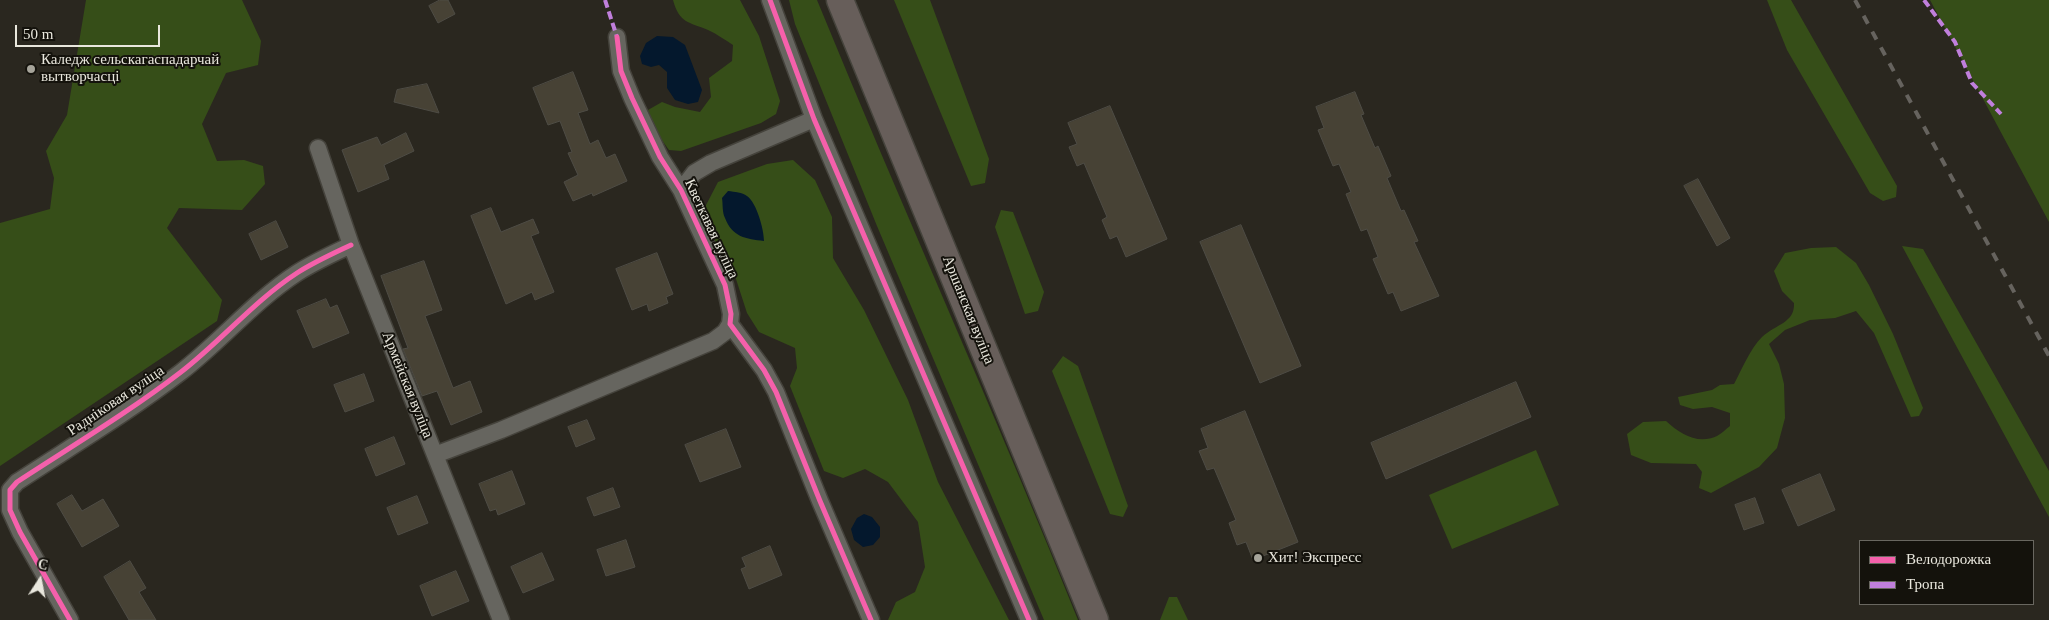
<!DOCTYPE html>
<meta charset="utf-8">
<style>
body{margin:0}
#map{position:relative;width:2049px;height:620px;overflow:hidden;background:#2a271f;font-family:Georgia,serif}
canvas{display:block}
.legend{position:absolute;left:1859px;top:540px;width:175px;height:65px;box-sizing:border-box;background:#14120c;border:1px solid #696760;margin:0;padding:6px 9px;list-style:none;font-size:15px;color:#e9e7dd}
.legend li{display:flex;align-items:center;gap:10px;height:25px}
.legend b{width:25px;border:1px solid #696760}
.north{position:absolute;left:15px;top:555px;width:50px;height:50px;-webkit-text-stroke:4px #14120c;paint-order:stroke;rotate:11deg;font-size:14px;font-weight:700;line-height:20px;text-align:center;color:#e9e7dd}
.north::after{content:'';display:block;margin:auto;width:18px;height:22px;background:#e9e7dd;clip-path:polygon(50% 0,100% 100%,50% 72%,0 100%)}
.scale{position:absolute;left:15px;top:25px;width:145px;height:22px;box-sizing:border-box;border:2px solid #e9e7dd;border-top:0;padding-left:6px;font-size:15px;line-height:18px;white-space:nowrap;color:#e9e7dd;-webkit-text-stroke:4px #14120c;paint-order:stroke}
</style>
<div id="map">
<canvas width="2049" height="620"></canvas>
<ul class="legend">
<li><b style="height:6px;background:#f560ab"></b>Велодорожка</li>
<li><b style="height:6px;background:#c07fdc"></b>Тропа</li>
</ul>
<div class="north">С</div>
<div class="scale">50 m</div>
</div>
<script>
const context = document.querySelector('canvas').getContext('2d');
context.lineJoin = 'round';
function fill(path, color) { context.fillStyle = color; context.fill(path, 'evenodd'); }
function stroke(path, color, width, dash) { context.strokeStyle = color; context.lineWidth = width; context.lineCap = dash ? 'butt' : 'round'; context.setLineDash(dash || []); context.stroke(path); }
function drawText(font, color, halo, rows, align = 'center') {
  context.font = font + ' Georgia,serif'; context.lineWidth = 4; context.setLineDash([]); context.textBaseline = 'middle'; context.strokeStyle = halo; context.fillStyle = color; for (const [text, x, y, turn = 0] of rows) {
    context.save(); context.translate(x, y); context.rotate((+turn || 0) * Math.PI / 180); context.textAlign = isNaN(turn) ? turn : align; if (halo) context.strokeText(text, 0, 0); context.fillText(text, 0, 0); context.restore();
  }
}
fill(new Path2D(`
 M 86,0 L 242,0 L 261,41 L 258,65 L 226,73 L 202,124 L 217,161 L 244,160 L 263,166 L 265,184 L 242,210 L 179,208 L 167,228 L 222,300 L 217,321 L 0,466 L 0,223 L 50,209 L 54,178 L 46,151 L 67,115 Z
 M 673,0 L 740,0 L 759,36 L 780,101 L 776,114 L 761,123 L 681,151 L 669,150 L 656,132 L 648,110 L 662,102 L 675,107 L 700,112 L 711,97 L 709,78 L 732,61 L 733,45 C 725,40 717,34 708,30 C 689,22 679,23 673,0 Z
 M 789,0 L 817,0 C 902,208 995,412 1078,620 L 1044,620 L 877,226 L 795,24 Z
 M 894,0 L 930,0 L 989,159 L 985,183 L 971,186 Z
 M 1767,0 L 1791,0 L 1897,186 L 1896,197 L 1883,201 L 1870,193 L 1787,50 Z
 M 1930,0 L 2049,0 L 2049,222 Z
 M 793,160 L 815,180 L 832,217 L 833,258 L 864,310 L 908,400 L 938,482 L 1009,620 L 888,620 L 896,602 L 915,592 L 925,567 L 918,522 L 888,482 L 865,469 L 843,478 L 824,471 L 790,386 L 797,368 L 795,348 L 759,332 L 747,313 L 736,279 L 715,243 L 704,209 L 718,182 L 767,164 Z
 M 1001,210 L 1013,212 L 1044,292 L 1038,311 L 1025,314 L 995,227 Z
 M 1902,246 L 1923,249 L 2049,471 L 2049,517 Z
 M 1836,247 L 1856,263 L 1869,285 L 1893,334 L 1923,408 L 1919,416 L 1911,417 L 1874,333 L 1856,311 L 1835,318 L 1810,320 L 1785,330 L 1769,344 L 1779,364 L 1784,384 L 1785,418 L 1777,448 L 1759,467 L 1711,493 L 1699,488 L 1702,472 L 1696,464 L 1651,463 L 1631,455 L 1627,434 L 1643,422 L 1666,421 C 1680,434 1698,445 1717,436 C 1721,434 1726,429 1730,426 L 1730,413 L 1712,407 L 1693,409 L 1680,405 L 1678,397 L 1712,390 L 1720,385 L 1734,384 C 1742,369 1750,349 1762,337 C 1776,324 1795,323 1794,303 L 1782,291 L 1774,271 L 1785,253 L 1811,248 Z
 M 1063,356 L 1078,366 L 1128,506 L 1123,517 L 1110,514 L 1052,371 Z
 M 1536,450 L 1559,505 L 1452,549 L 1429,495 Z
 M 1169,597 L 1177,597 L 1188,620 L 1160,620 Z`), '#364e18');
fill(new Path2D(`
 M 657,36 L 673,37 L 685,45 L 702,90 L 698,102 L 688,104 L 675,100 L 667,88 L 667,72 L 659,65 L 651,67 L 642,64 L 640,56 L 646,43 Z
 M 728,191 C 735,192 742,192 747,196 C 757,203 764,230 764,241 C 746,239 732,237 725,218 C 722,212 723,204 722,198 Z
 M 864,514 L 872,517 L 880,527 L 880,537 L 873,545 L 863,547 L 854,540 L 851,529 L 857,518 Z`), '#04182d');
const building = new Path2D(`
 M 440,0 L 448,0 L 455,14 L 438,23 L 429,6 Z
 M 573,72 L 588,110 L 578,113 L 590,144 L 598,140 L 606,158 L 615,154 L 627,181 L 593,196 L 592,193 L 573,201 L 564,182 L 578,175 L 568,153 L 572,152 L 560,121 L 548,125 L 533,88 Z
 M 427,84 L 439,113 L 394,102 L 397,90 Z
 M 1355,92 L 1364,114 L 1361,115 L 1375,148 L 1378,146 L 1391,176 L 1387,178 L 1401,211 L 1404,210 L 1418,241 L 1414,242 L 1439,296 L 1401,311 L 1393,292 L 1388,294 L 1373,259 L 1378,257 L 1367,229 L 1361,231 L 1346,194 L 1351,192 L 1339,164 L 1333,166 L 1318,130 L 1324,128 L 1316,107 Z
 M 1110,106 L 1167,239 L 1126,257 L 1117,236 L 1110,239 L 1102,220 L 1107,217 L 1084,163 L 1077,166 L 1069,147 L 1077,144 L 1068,123 Z
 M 406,133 L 414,151 L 384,165 L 389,179 L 358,192 L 342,150 L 377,137 L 381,145 Z
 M 1698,179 L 1730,238 L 1717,246 L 1684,186 Z
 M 491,208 L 501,232 L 533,219 L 539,233 L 531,236 L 554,292 L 535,300 L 532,292 L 506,304 L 471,216 Z
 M 276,221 L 288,247 L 261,260 L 249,234 Z
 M 1241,225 L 1301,366 L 1260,383 L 1200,242 Z
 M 657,253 L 673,294 L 666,297 L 668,303 L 649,311 L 647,304 L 632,310 L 616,269 Z
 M 424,261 L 442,310 L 425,316 L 453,388 L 470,381 L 482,412 L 451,425 L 437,391 L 422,396 L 403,349 L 408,348 L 381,276 Z
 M 326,299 L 330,308 L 337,305 L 349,333 L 313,348 L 297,311 Z
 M 364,374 L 374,401 L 345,412 L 334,385 Z
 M 1516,382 L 1531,417 L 1386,479 L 1371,443 Z
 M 1245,411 L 1298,542 L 1253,560 L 1246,542 L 1237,545 L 1229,523 L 1236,520 L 1214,468 L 1207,470 L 1199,451 L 1208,448 L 1201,429 Z
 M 587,420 L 595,439 L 576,447 L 568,427 Z
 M 726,429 L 741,467 L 700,482 L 685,445 Z
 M 394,437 L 405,464 L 376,476 L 365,449 Z
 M 512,471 L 525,504 L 498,515 L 496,509 L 490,511 L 479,484 Z
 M 1820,474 L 1835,510 L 1798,526 L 1782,490 Z
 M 613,488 L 620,507 L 594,516 L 587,498 Z
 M 72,495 L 82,511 L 103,499 L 119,526 L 82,547 L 57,504 Z
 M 417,496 L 428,523 L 398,535 L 387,508 Z
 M 1755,498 L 1764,523 L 1744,530 L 1735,505 Z
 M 626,540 L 635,567 L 606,576 L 597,550 Z
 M 770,546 L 782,575 L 749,589 L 741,569 L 746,567 L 742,558 Z
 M 542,553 L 554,580 L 523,593 L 511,567 Z
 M 130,561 L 146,588 L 139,592 L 156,620 L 129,620 L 104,577 Z
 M 456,571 L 469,601 L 432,616 L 420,586 Z`);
fill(building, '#474235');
stroke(building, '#4e4c45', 1);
const street = new Path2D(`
 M 770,0 L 814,119 L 1029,620
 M 617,37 L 621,71 L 632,98 L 660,157 L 681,190 L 725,285 L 731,314 L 730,324 L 764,370 L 776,392 L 820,501 L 871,620
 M 318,148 L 351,245 L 501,620
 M 681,190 L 694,173 L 711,163 L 814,119
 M 435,455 L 501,430 L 713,341 L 725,332 L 730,324
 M 70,620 L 20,532 L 10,510 L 10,490 L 17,482 C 72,446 129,412 181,372 C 221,341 254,301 297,273 C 314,262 332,254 351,245`);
const primary = new Path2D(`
 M 840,0 L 1095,620`);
stroke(street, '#45433c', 19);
stroke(primary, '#45433c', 29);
stroke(street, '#66655f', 16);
stroke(primary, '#675e5a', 26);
stroke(new Path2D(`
 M 1855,0 L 2049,356`), '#66635e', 4, [9, 9]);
stroke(new Path2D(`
 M 605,0 L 617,37
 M 1924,0 L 1955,42 L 1972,83 L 2001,114`), '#c07fdc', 4, [8, 4]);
stroke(new Path2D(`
 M 770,0 L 814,119 L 1029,620
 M 617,37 L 621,71 L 632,98 L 660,157 L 681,190 L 725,285 L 731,314 L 730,324 L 764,370 L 776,392 L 820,501 L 871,620
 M 70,620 L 20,532 L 10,510 L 10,490 L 17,482 C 72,446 129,412 181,372 C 221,341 254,301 297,273 C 314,262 332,254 351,245`), '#f560ab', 5);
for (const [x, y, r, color] of [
 [31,69,5,"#a6a49a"],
 [1258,558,5,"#a6a49a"]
]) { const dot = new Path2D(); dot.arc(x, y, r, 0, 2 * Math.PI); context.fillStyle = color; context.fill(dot); stroke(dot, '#14120c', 2); }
drawText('15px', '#e9e7dd', '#14120c', [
 ["Каледж сельскагаспадарчай",41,60],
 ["вытворчасці",41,77],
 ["Хит! Экспресс",1268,558]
], 'left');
drawText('15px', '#e9e7dd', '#14120c', [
 ["Кветкавая вуліца",711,229,65],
 ["Аршанская вуліца",968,310,68],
 ["Армейская вуліца",407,385,68],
 ["Радніковая вуліца",116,401,-34]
]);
</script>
